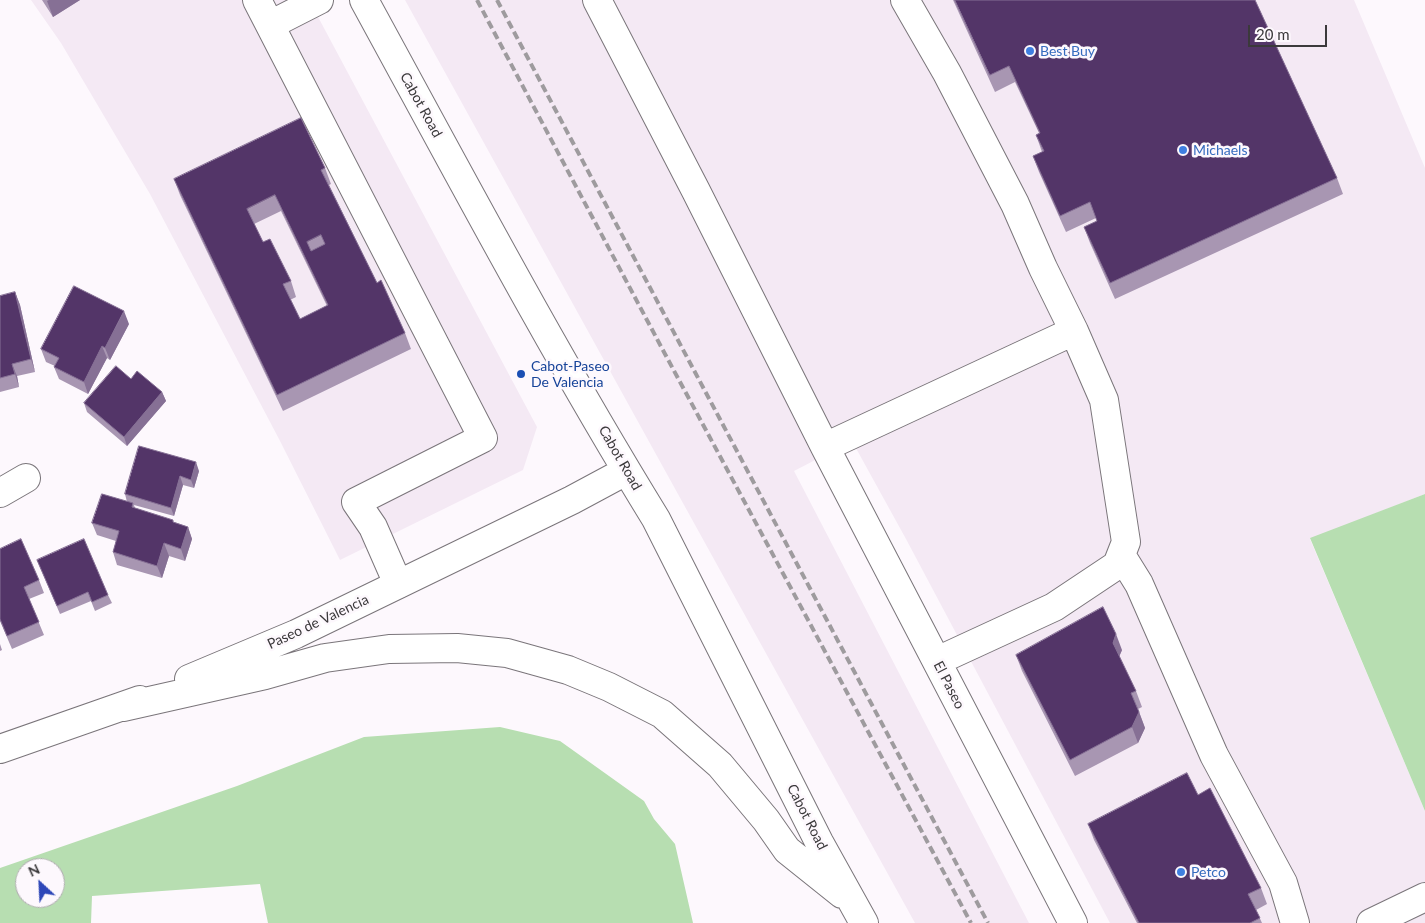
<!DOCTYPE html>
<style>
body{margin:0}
#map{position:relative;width:1425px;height:923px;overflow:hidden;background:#fdf8fd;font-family:Lato,sans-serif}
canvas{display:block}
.north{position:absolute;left:15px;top:858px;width:50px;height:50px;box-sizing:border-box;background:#fdf8fd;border:1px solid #afacaf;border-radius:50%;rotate:335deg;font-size:14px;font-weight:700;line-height:20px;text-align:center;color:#3b393b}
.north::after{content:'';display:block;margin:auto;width:18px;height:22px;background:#2e47b8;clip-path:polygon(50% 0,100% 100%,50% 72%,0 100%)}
.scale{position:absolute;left:1248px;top:25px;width:79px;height:22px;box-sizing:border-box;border:2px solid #3b393b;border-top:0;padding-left:6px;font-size:15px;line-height:18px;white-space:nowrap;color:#3b393b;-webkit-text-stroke:4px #fdf8fd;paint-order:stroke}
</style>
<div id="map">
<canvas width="1425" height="923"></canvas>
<div class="north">N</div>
<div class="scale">20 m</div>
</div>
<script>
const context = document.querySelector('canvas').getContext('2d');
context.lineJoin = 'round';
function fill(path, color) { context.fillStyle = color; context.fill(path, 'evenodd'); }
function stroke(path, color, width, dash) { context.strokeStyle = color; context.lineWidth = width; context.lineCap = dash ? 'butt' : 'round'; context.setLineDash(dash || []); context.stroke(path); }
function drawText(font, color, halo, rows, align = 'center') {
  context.font = font + ' Lato,sans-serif'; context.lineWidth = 5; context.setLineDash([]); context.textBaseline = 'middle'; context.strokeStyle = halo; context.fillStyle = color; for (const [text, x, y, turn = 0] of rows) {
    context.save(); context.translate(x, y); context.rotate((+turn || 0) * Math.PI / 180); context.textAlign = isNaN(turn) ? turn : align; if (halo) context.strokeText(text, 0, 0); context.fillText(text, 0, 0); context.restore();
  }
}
fill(new Path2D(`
 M 31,0 L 309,0 L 537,427 L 523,470 L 340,560 L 279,439 L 150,194 L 61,43 Z
 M 405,0 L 1354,0 L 1425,168 L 1425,494 L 1310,539 L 1425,811 L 1425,923 L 1110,923 L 906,539 L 852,441 L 794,471 L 1029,923 L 915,923 Z`), '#f4e9f4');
fill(new Path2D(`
 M 1425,494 L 1425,811 L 1310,538 Z
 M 500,727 L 560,741 L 644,801 L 654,819 L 675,844 L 693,923 L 268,923 L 260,884 L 92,896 L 91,923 L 0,923 L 0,868 L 237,786 L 364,737 ZM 25,868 L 55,868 L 55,898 L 25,898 Z`), '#b7deb1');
const minor = new Path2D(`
 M 257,0 L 483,438 L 356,502 L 373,527 L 398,584
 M 597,0 L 696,191 L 825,447 L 1073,923
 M 905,0 L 947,73 L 1015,204 L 1043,268 L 1074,331
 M 270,25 L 319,0
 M 825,447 L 1074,331 L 1104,400 L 1126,542 L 1117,565 L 1054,607 L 937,661
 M 0,493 L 26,478
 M 1121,555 L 1139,584 L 1214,755 L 1283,883 L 1295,923
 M 1371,923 L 1425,897`);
const major = new Path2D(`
 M 364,0 C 459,174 552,350 656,519 L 819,842 L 864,923
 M 189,679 L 296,634 L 572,500 L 626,471
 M 123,707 L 265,675 L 325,658 L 389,649 L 457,648 L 507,653 L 568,670 L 609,687 L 662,714 L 720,765 L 766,820 L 787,850 L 842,894
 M 0,749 L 140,700`);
stroke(minor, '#7a757a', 30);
stroke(major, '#7a757a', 30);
stroke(minor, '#fff', 28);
stroke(major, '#fff', 28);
stroke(new Path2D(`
 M 477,0 L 665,354 L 971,923
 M 497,0 L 988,923`), '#9e9b9e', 4, [8, 4]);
fill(new Path2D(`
 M 42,0 L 80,0 L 53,17 Z
 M 953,0 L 1255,0 L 1337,178 L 1343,194 L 1115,299 L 1090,243 L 1084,227 L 1097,221 L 1096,218 L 1066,232 L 1039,172 L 1033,156 L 1042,152 L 1036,135 L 1039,133 L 1015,82 L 995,92 Z
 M 325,168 L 331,184 L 329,185 L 377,283 L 405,333 L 411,349 L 283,411 L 180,195 L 174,179 ZM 281,211 L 327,306 L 300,319 L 290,300 L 296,297 L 291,281 L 263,242 L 254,224 Z
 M 15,292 L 20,305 L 35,372 L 17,376 L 19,387 L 0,392 L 0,296 Z
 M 129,324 L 110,360 L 107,358 L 88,394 L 59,379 L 54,367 L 55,366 L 46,362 L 41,349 Z
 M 131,379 L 162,392 L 166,401 L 127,446 L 87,412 L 84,403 Z
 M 199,471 L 194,488 L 183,485 L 174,516 L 134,505 L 135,508 L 188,527 L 192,539 L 185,561 L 169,556 L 162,578 L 117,565 L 113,552 L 116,541 L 97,535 L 92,523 L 127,502 L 125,494 Z
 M 0,549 L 39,580 L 44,593 L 29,599 L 44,635 L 12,649 L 0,621 Z
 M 37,560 L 108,595 L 112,603 L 95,611 L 91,601 L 60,614 Z
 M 0,644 L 2,650 L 0,651 Z
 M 1122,650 L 1119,657 L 1136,691 L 1142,707 L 1138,709 L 1145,728 L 1138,743 L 1075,776 L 1022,671 L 1016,655 Z
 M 1198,795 L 1261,888 L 1267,904 L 1256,910 L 1262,923 L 1137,923 L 1094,840 L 1088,824 Z`), '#a896b2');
fill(new Path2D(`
 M 49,0 L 80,0 L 53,17 L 47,1 Z
 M 15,292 L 20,305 L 35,372 L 31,359 Z
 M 124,311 L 129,324 L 110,360 L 105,348 Z
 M 102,346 L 107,358 L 88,394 L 84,382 Z
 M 12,364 L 17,376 L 19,387 L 15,374 Z
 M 162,392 L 166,401 L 127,446 L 124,437 Z
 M 196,462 L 199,471 L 194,488 L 191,480 Z
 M 180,476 L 183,485 L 174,516 L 171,508 Z
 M 188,527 L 192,539 L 185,561 L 181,549 Z
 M 164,543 L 169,556 L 162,578 L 157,566 Z
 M 1116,634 L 1122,650 L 1118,659 L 1113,643 Z
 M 1139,712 L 1145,728 L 1138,743 L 1132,727 Z`), '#867095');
const building = new Path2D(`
 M 955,0 L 1255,0 L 1337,178 L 1110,283 L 1084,227 L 1097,221 L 1090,202 L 1060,216 L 1033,156 L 1044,151 L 1036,135 L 1040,133 L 1009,66 L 990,75 Z
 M 301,118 L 325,168 L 321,170 L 377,283 L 381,280 L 405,333 L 277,395 L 174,179 ZM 275,195 L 328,305 L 300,319 L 283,284 L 291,281 L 270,239 L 263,242 L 247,209 ZM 321,235 L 325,244 L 311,251 L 307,242 Z
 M 74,286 L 124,311 L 105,348 L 102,346 L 84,382 L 54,367 L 59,358 L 41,349 Z
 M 15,292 L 31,359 L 12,364 L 15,374 L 0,378 L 0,296 Z
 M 116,366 L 131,379 L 137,371 L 162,392 L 124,437 L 84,403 Z
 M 139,446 L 196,462 L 191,480 L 180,476 L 171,508 L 125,494 Z
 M 102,494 L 133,503 L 132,507 L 173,520 L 173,522 L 188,527 L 181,549 L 164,543 L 157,566 L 113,552 L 119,531 L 92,523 Z
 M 21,539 L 39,580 L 24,587 L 39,622 L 7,636 L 0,619 L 0,549 Z
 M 84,539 L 108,595 L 92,602 L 88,592 L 57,606 L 37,560 Z
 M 1103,607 L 1116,634 L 1113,643 L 1136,691 L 1131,693 L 1139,712 L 1132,727 L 1070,760 L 1016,655 Z
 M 1187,773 L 1198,795 L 1210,788 L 1261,888 L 1248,894 L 1260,918 L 1250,923 L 1139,923 L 1088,824 Z`);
fill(building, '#533568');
stroke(building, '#867095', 1);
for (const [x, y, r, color] of [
 [1030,51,5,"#3f7fe0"],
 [1183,150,5,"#3f7fe0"],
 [521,374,5,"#1a4fb4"],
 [1181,872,5,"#3f7fe0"]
]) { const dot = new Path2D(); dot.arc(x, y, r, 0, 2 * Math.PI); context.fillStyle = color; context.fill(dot); stroke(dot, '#fdf8fd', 2); }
drawText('14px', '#366cbe', '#fdf8fd', [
 ["Best Buy",1040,51],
 ["Michaels",1193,150],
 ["Petco",1191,872]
], 'left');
drawText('14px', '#3b393b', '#fdf8fd', [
 ["Cabot Road",421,105,61],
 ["Cabot Road",620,458,60],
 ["Paseo de Valencia",318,622,-25],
 ["El Paseo",949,685,63],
 ["Cabot Road",807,817,63]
]);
drawText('14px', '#164399', '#fdf8fd', [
 ["Cabot-Paseo",531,366],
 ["De Valencia",531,382]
], 'left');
</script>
